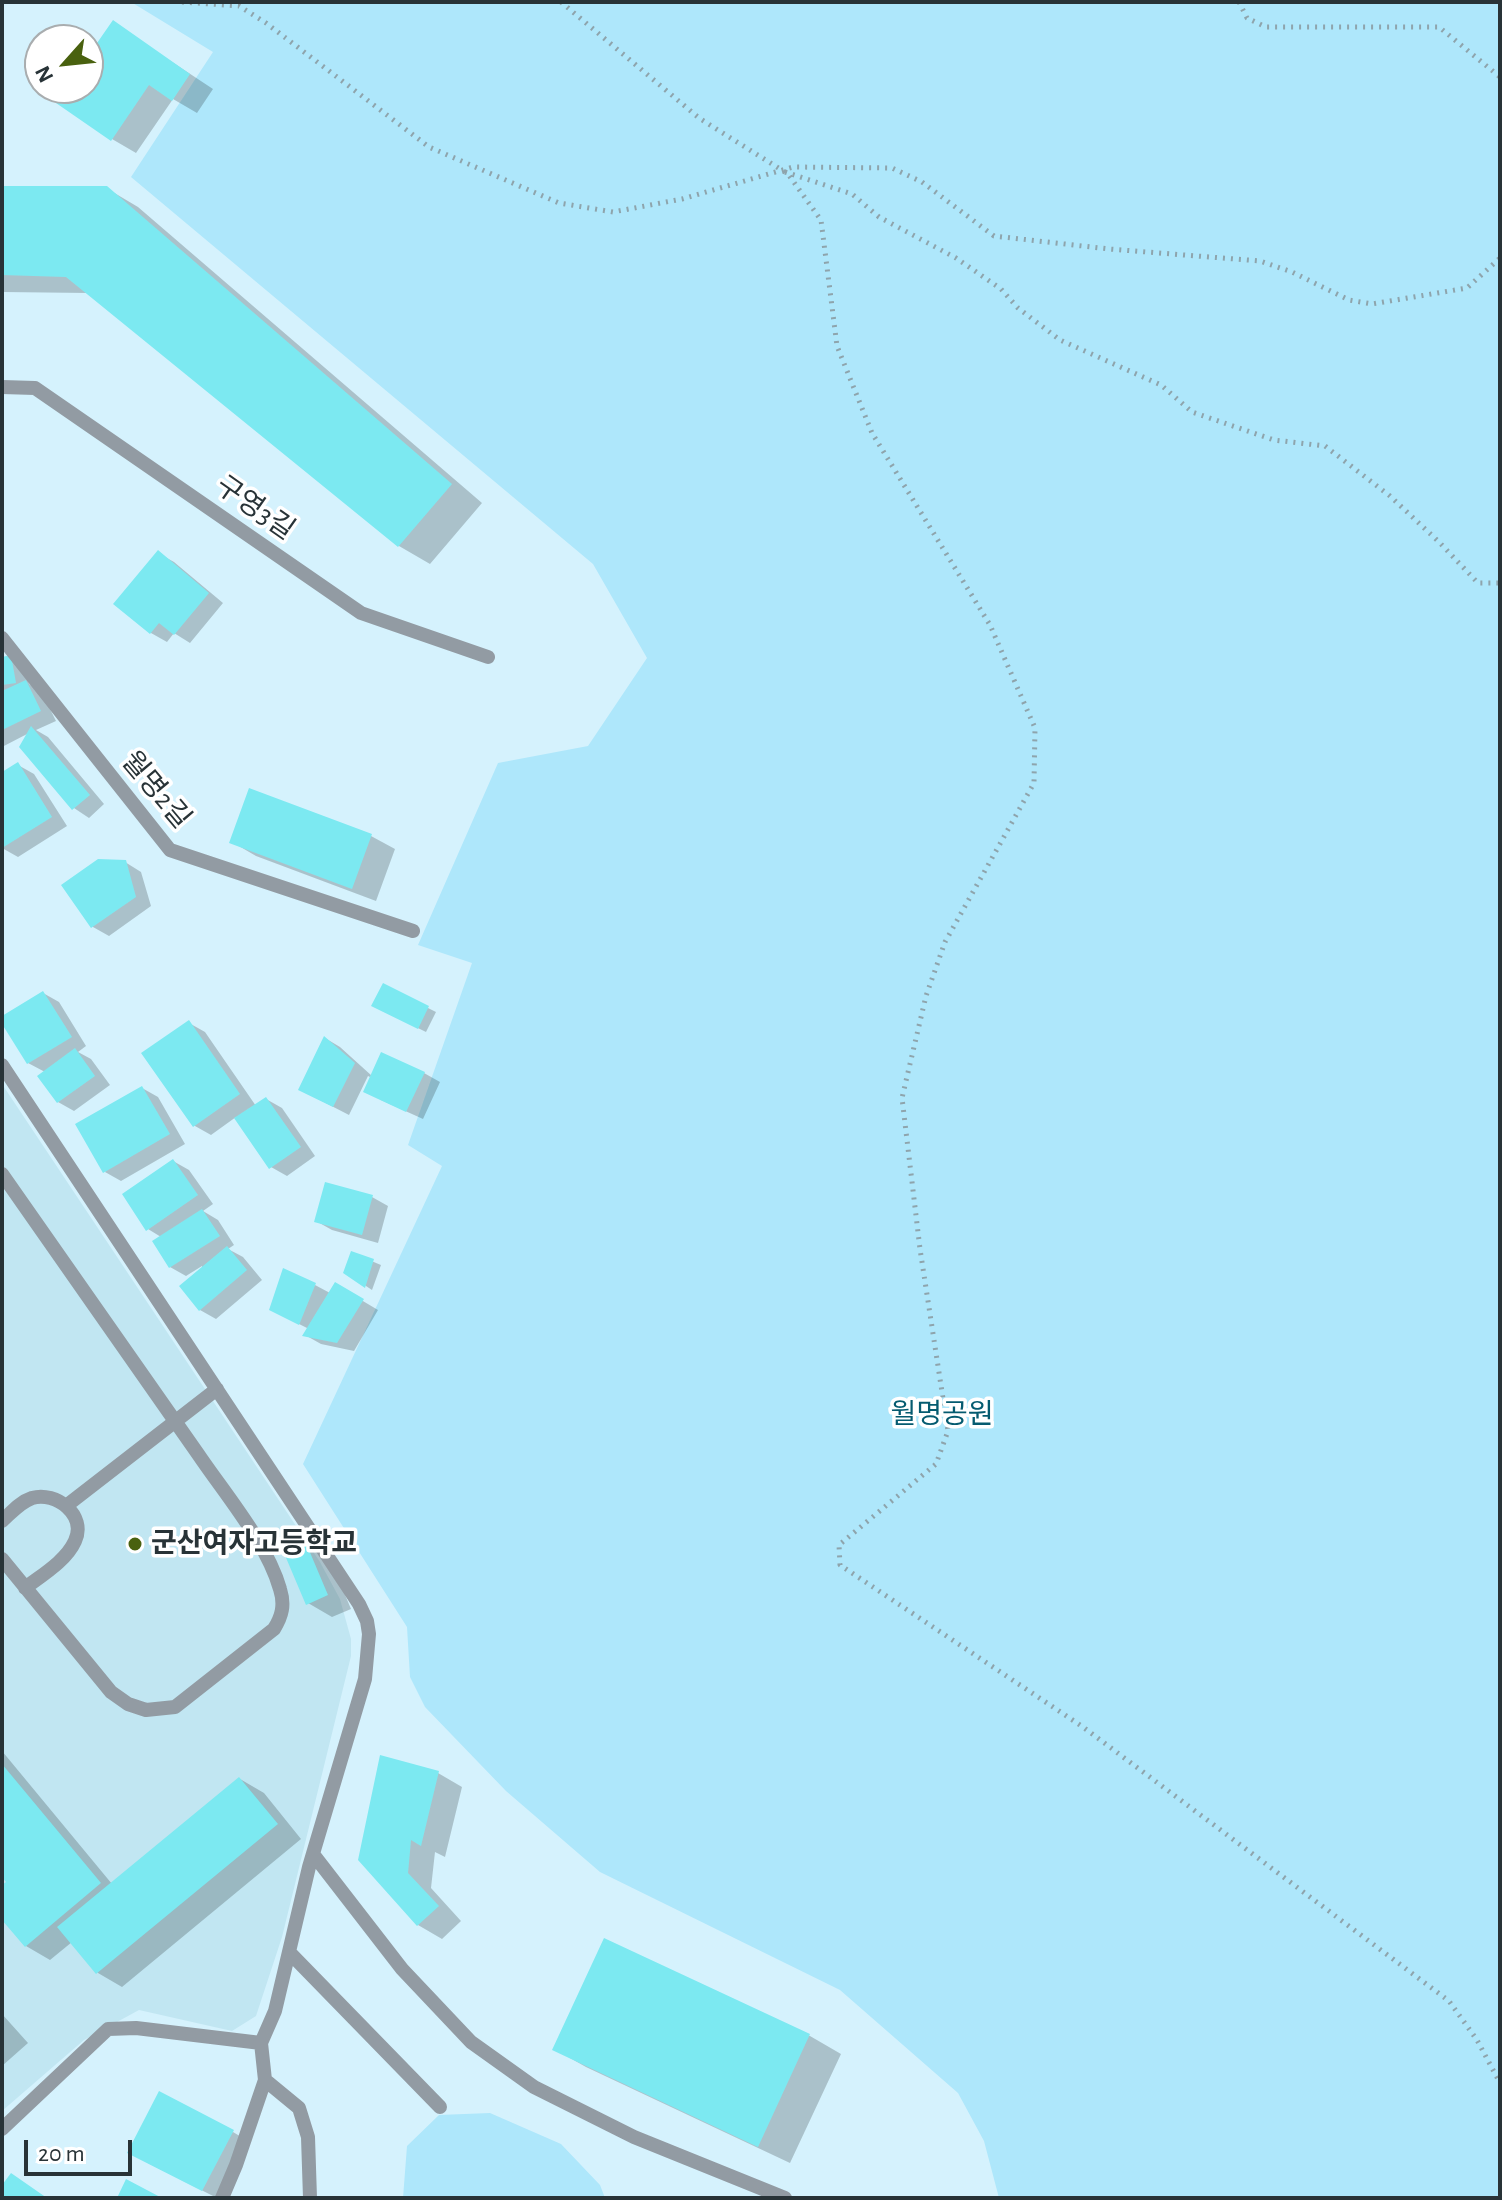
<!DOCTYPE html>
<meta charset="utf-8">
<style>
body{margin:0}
#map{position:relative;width:1502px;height:2200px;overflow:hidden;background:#d5f2fd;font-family:"Alegreya Sans",sans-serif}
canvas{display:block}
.frame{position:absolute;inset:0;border:4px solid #283337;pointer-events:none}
.north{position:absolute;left:24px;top:24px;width:80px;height:80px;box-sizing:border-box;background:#fff;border:2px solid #a9adaf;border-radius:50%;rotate:243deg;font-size:22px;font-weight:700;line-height:32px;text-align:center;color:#283337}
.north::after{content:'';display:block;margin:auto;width:28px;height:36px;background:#49610f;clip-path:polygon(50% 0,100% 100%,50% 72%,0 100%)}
.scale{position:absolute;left:24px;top:2140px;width:108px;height:36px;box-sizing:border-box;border:4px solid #283337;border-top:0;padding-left:10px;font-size:24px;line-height:28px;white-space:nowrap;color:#283337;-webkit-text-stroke:6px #fff;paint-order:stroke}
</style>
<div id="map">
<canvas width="1502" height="2200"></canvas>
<div class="frame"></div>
<div class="north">N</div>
<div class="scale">20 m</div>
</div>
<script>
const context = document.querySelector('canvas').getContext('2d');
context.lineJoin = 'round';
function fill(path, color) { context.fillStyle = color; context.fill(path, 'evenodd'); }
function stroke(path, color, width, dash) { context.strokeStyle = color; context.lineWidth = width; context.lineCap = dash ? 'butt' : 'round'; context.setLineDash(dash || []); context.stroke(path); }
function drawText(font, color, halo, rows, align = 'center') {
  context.font = font + ' "Alegreya Sans","Noto Sans KR",sans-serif'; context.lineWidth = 7; context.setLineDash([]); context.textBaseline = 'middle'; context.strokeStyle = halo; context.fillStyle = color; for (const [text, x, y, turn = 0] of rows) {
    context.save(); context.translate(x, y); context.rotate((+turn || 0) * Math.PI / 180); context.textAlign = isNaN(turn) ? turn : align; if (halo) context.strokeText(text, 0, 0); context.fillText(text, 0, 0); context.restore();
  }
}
fill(new Path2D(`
 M 2,1084 L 320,1562 L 340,1599 L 351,1639 L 351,1656 L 282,1937 L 256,2016 L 232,2031 L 139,2010 L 84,2040 L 2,2111 Z`), '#c1e6f2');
fill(new Path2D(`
 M 131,2 L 1500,2 L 1500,2198 L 999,2198 L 984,2141 L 958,2093 L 840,1990 L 600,1872 L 506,1791 L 425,1707 L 410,1677 L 407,1627 L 303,1464 L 442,1166 L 408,1145 L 472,963 L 418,945 L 498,763 L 588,746 L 647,658 L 593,564 L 131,177 L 213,52 Z
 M 490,2113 L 561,2144 L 600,2185 L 605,2198 L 403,2198 L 407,2146 L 439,2115 Z`), '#aee7fb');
fill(new Path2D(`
 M 113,23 L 213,89 L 197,113 L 173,99 L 136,153 L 112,139 L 69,88 L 88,88 L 88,60 Z
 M 2,188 L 106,188 L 138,207 L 482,503 L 430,564 L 399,546 L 88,293 L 2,292 Z
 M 158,553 L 174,562 L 223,603 L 190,643 L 174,633 L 167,642 L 151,633 L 116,603 Z
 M 10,658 L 26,667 L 29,684 L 41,691 L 56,721 L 36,730 L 48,737 L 104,804 L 89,818 L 74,808 L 29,733 L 2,747 L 2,659 Z
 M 18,765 L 34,774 L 67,826 L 18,857 L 2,848 L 2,775 Z
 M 371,836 L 395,849 L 376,901 L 256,856 L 232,842 Z
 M 125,862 L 141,872 L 151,906 L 109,936 L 93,927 L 63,886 Z
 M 384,986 L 436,1012 L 426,1032 L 381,1010 Z
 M 43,993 L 59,1002 L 86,1046 L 78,1052 L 91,1059 L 110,1085 L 74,1111 L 58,1102 L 45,1072 L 28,1063 L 2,1020 Z
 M 189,1023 L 205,1032 L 256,1106 L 266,1099 L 282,1108 L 315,1156 L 287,1176 L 271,1167 L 236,1117 L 211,1135 L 195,1126 L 144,1054 Z
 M 325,1038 L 340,1047 L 372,1076 L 424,1073 L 440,1082 L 423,1119 L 381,1100 L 372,1078 L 368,1076 L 349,1115 L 316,1098 Z
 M 142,1088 L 158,1097 L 185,1144 L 121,1181 L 105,1172 Z
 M 173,1161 L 189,1170 L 213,1204 L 203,1211 L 218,1220 L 234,1245 L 228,1249 L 243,1257 L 262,1280 L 216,1319 L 200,1310 L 202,1266 L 186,1276 L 170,1267 L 161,1237 L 148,1229 Z
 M 372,1197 L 388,1206 L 378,1243 L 332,1230 L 316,1221 Z
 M 352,1253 L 381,1265 L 372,1290 L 345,1272 Z
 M 315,1285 L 330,1293 L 336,1285 L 378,1310 L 354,1351 L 321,1344 L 305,1335 L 309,1329 L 287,1318 Z
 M 306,1546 L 330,1559 L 351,1609 L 332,1617 L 308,1603 Z
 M 2,1751 L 112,1884 L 240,1779 L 264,1793 L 301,1839 L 122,1987 L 98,1973 L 72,1942 L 50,1960 L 26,1946 L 2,1917 L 2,1887 L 9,1882 L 2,1874 Z
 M 438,1773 L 462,1787 L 445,1857 L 435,1852 L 431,1888 L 461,1921 L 442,1939 L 418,1925 L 361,1860 Z
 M 605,1941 L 810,2036 L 841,2054 L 790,2163 L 586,2067 L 554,2049 Z
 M 2,2014 L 28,2043 L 2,2066 Z
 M 233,2132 L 248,2141 L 217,2198 L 146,2162 Z`), '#0003');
fill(new Path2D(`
 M 113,20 L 190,74 L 172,101 L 149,85 L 111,141 L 56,103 L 66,88 L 88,88 L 88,56 Z
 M 2,186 L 107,186 L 452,484 L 398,547 L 66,277 L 2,275 Z
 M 158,550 L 209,593 L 174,635 L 159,623 L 150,634 L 113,604 Z
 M 11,655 L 16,683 L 2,685 L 2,657 Z
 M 26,680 L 41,711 L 2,730 L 2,691 Z
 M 31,726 L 90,795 L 72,810 L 19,747 Z
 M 18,762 L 52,817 L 2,848 L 2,772 Z
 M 249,788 L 372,834 L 352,889 L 229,843 Z
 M 98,859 L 126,860 L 136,897 L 91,928 L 61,885 Z
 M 383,983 L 429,1006 L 418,1029 L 371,1006 Z
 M 43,991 L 72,1037 L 27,1064 L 2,1024 L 2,1016 Z
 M 189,1020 L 240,1094 L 193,1127 L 141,1053 Z
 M 324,1036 L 355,1063 L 333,1107 L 298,1090 Z
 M 75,1048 L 95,1076 L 57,1103 L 37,1076 Z
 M 381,1052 L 425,1072 L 406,1112 L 363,1092 Z
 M 142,1086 L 170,1134 L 103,1173 L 75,1124 Z
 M 266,1097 L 301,1147 L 269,1169 L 234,1118 Z
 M 173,1159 L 198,1195 L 146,1231 L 122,1194 Z
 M 325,1182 L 373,1195 L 362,1235 L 314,1222 Z
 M 202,1209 L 220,1236 L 169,1268 L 152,1241 Z
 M 227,1246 L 247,1270 L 199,1311 L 179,1286 Z
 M 351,1251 L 374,1259 L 365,1288 L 343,1273 Z
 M 283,1268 L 316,1283 L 299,1325 L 269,1310 Z
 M 335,1282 L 364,1299 L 337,1343 L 302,1336 Z
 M 306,1543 L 328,1595 L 306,1605 L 284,1553 Z
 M 380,1755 L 439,1771 L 421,1846 L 411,1840 L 408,1873 L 439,1906 L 417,1926 L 358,1860 Z
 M 2,1764 L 101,1883 L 25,1947 L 2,1920 L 2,1885 L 6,1882 L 2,1877 Z
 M 239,1777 L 278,1824 L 96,1974 L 57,1927 Z
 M 604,1938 L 810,2034 L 758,2147 L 552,2050 Z
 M 159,2091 L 234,2130 L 202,2191 L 127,2153 Z
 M 11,2173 L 47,2198 L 2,2198 L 2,2185 Z
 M 126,2179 L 162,2198 L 117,2198 Z`), '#7ce9f1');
stroke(new Path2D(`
 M 182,2 L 239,6 L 266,23 L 429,147 L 559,203 L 613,212 L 682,199 L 793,167 L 892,168 L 922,182 L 994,236 L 1109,249 L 1260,261 L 1292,272 L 1349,300 L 1372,304 L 1467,288 L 1500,258
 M 561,2 L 699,118 L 788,174 L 821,220 L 837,346 L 872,433 L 990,625 L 1035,728 L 1034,783 L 945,942 L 926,996 L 902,1098 L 920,1249 L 948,1431 L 936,1464 L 839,1545 L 840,1565 L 1083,1727 L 1449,2001 L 1477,2040 L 1500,2083
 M 1239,2 L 1247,18 L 1266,27 L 1439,27 L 1500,77
 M 785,172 L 852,194 L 879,217 L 956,258 L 1001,289 L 1018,308 L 1060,340 L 1161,385 L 1192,412 L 1274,440 L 1325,446 L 1390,496 L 1439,542 L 1478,583 L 1500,583`), '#8ea4ac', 5, [2, 6]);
stroke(new Path2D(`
 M 2,387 L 35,388 L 361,613 L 488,657
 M 2,638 L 170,850 L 413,931
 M 2,1065 L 359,1604 L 367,1621 L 369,1634 L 365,1679 L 309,1867 L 275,2011 L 261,2043 L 136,2028 L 108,2029 L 2,2129
 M 2,1174 C 67,1268 133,1360 198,1454 C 225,1494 267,1543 280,1589 C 285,1605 282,1616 274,1629 L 175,1707 L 146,1710 L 128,1704 L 111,1692 L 2,1559
 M 66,1506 L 217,1389
 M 2,1521 C 11,1513 20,1502 32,1498 C 56,1491 87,1515 75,1541 C 66,1561 42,1575 25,1588
 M 313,1854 L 402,1969 L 471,2042 L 534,2087 L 634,2137 L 785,2198
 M 289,1952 L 440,2107
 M 265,2080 L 299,2108 L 308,2137 L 310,2198
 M 222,2198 L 236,2165 L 265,2080 L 261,2043`), '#929ba3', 14);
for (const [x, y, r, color] of [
 [135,1544,8,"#49610f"]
]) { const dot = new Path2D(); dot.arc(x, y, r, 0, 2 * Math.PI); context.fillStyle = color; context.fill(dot); stroke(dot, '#fff', 3); }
drawText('28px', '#283337', '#fff', [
 ["구영3길",255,508,35],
 ["월명2길",156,790,50]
]);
drawText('28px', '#055b70', '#fff', [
 ["월명공원",942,1415]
]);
drawText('bold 28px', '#283337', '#fff', [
 ["군산여자고등학교",151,1544]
], 'left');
</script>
